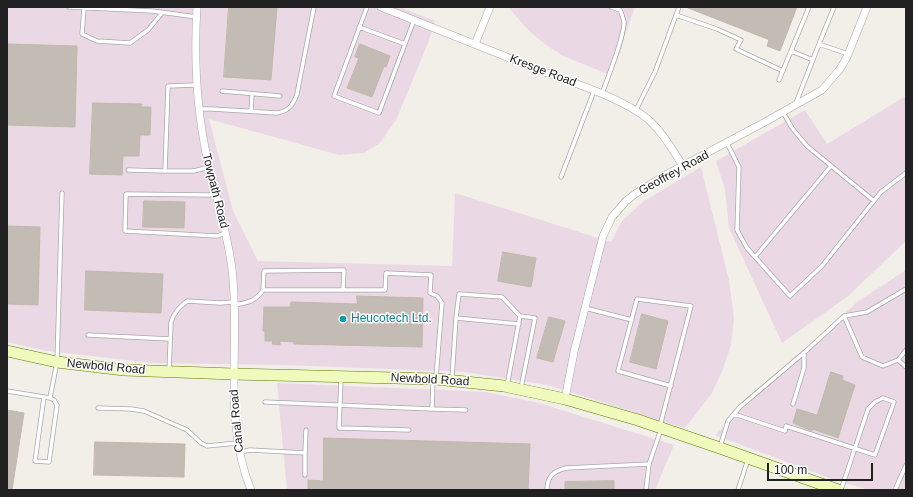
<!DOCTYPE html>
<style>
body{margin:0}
#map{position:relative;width:913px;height:497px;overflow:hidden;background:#f1efe8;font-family:Helvetica,sans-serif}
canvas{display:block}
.frame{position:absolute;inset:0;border:8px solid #212121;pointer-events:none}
.scale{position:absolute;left:767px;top:463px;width:106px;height:18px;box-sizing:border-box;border:2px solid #212121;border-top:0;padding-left:5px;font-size:12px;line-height:14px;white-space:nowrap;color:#212121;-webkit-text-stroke:3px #fff;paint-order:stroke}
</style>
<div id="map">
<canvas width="913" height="497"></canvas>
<div class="frame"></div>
<div class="scale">100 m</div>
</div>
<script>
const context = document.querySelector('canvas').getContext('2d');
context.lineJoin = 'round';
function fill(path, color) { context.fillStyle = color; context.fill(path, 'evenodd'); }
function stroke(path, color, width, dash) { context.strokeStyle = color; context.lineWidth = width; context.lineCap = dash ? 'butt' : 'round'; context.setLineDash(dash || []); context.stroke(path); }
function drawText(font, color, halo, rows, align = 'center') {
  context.font = font + ' Helvetica,sans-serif'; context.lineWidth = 3; context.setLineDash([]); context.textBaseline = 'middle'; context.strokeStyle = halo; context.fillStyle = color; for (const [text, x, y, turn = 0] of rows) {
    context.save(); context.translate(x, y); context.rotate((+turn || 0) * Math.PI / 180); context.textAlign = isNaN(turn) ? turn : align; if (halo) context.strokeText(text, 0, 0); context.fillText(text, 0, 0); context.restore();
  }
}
fill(new Path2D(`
 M 7,7 L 399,7 L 435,21 L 428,43 L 396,120 L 380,143 L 364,153 L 339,155 L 209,119 L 233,211 L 258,261 L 452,266 L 455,193 L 611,242 L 622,221 L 644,201 L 701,167 L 729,280 L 734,318 L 731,345 L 723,369 L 712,393 L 689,423 L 684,428 L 547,385 L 465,372 L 284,365 L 152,363 L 47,351 L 7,342 Z
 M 508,7 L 635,7 L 610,75 L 563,56 L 546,45 L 529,31 Z
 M 906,96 L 906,241 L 847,297 L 782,343 L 729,228 L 725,190 L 716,161 L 805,110 L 827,144 Z
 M 906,270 L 906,490 L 869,490 L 832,479 L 715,435 L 857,302 Z
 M 277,383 L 486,392 L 539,403 L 674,445 L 655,490 L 287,490 Z`), '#ead9e5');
const building = new Path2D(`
 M 229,7 L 277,7 L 271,80 L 224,77 Z
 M 686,7 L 797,7 L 780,51 L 767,46 L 769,40 Z
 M 7,44 L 77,46 L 75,127 L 7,125 Z
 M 360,44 L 390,56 L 386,67 L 384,66 L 372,97 L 347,88 L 359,58 L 355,57 Z
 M 93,103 L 142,104 L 141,107 L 151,107 L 150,135 L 140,135 L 139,156 L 123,156 L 122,175 L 90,174 Z
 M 144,201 L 185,202 L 184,228 L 143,227 Z
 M 7,226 L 40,227 L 38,305 L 7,304 Z
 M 503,252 L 536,258 L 531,287 L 498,281 Z
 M 86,271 L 163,274 L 161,313 L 85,310 Z
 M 357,296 L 423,298 L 422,347 L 294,344 L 294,342 L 280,341 L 280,345 L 272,344 L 273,341 L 265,341 L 265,331 L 263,331 L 264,307 L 290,307 L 291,302 L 357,304 Z
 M 642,314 L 668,321 L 656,369 L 630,362 Z
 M 549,317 L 565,321 L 553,362 L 537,358 Z
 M 831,372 L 843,376 L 842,380 L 855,385 L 838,438 L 813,429 L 812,431 L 793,423 L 797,409 L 817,415 Z
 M 7,410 L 24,413 L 12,490 L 7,490 Z
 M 324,438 L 530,444 L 528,490 L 308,490 L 308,480 L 323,481 Z
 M 95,442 L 185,444 L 184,477 L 94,475 Z
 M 614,481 L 614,490 L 565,490 L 565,482 Z`);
fill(building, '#c2bcb4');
stroke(building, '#c3b8aa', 1);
const lane = new Path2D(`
 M 69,7 L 152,11 L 197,17
 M 367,7 L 334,96 L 379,113 L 414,20
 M 809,7 L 791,51 L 813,60
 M 834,7 L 819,44 L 848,54
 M 84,8 L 82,34 L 97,41 L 130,43 L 148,30 L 162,13
 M 676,15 L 717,29 L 741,40 L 736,49 L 783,71
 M 359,27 L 405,44
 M 779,80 L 791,51
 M 222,91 L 280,96
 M 602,94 C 608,76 624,39 624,22 C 623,18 622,14 620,10 L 611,7
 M 796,103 L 819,44
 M 199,109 L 212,109 L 277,113 C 289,111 293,105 297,94 L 314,7
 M 636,110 L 655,72 L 679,7
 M 251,111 L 252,94
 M 783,112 L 792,128 L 807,146 L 874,201
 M 727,143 L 739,167 L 737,230 L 747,248 L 790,296 L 822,266 L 881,192 L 906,173
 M 128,170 L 165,171 L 168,86 L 196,85
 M 165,171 L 194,171 L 209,167
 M 561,177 L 594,91
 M 216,193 L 209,195 L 126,194 L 125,231 L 217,236 L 226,233
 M 755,257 L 831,166
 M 263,290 L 264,271 L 344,270 L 343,290
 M 234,305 C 247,303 256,301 263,290 L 385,290 L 386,273 L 431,275 L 430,293 L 437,296 L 442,303 L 436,378
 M 585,308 L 632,320
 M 844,316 L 862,357 L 883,366 L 898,360 L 906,350
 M 456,318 L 519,324
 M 88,335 L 170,339
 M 898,360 L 906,367
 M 169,371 L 171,322 C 174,312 180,307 187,301 L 220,303 L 234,302
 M 341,378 L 339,428 L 409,430
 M 452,378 L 456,318 L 459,294 L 502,297 L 520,316 L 535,318 L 521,388
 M 507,386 L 520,316
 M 7,391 L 50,398 L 57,362 L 62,193
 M 44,397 L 35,461 L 49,462 L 57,405 L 54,400 L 50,398
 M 265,402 L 432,409 L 433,381
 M 793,404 L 804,368 L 804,353
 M 98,408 L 131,409 L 144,411 L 187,430 L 201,443 L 207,446 L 237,443
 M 432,409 L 466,410
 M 734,414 L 785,431 L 786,426 L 875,455 L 894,402 L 883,398 L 875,402 L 868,409 L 841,490
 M 660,426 L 691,306 L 637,299 L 618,371 L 671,386
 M 720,447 L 728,421 L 740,407 L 806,351 L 844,316 L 867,312 L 906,289
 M 240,452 L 250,450 L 305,453 L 306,430
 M 305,475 L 305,453
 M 547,490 C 547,476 554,471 566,468 L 649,464 L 661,429
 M 646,490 L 649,464
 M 738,490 L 748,459
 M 895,490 L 906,465`);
const street = new Path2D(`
 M 197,7 C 194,55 196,101 205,148 C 213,189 227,228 232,269 C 241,343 222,419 251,490
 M 381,7 C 436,29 492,51 547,73 C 577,84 624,99 649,120 C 663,133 672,149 683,166
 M 475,44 L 490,7
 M 565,399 L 574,352 L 603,236 L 612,217 L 626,201 L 635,194 L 669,173 L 765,122 L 822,90 L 840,69 L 847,57 L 867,7`);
const secondary = new Path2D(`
 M 7,351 L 57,362 L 124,370 L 233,374 L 436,379 L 504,386 L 565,399 L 638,420 L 720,448 L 838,490`);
stroke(lane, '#a8a8a8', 5);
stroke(street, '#a8a8a8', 8);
stroke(secondary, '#617b05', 12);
stroke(lane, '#fff', 3.5);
stroke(street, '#fff', 7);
stroke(secondary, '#f0fabd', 11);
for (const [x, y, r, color] of [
 [343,319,4,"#0f9aa8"]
]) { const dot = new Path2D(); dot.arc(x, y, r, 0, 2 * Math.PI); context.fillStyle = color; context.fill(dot); stroke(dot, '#fff', 1.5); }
drawText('12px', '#212121', '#fff', [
 ["Kresge Road",543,71,21],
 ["Geoffrey Road",674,173,-29],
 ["Towpath Road",215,191,76],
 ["Newbold Road",106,367,5],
 ["Newbold Road",430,380,3],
 ["Canal Road",237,421,-95]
]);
drawText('12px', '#0d838f', '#fff', [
 ["Heucotech Ltd.",351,319]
], 'left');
</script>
